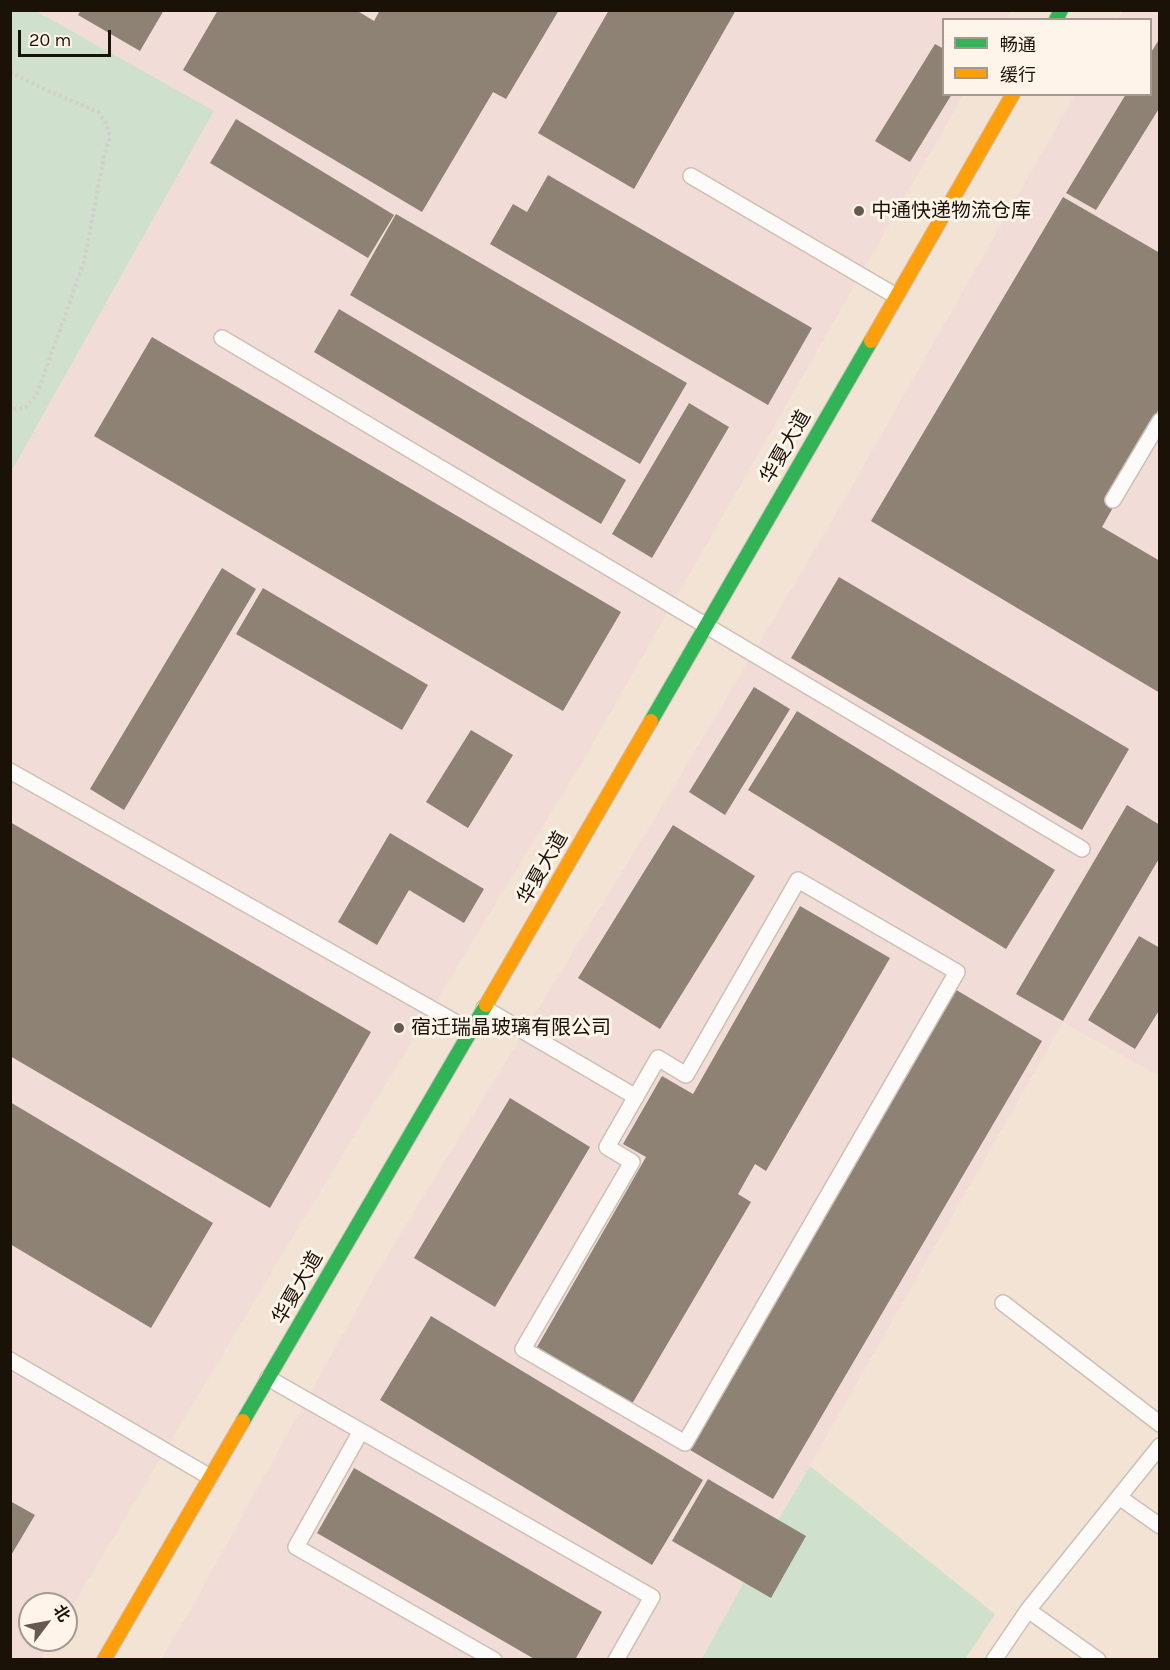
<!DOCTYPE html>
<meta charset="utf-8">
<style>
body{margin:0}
#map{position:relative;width:1170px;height:1670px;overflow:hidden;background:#f2e3d4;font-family:Karla,"Noto Sans SC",sans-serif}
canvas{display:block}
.frame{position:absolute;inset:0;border:12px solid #1a1107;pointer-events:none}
.legend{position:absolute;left:942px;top:18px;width:210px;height:78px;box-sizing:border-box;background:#fff4e9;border:2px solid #a3998f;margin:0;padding:8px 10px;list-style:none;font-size:18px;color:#1a1107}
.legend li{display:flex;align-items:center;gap:12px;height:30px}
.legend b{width:30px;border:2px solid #a3998f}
.north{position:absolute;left:18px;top:1592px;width:60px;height:60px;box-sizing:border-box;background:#fff4e9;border:2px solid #a3998f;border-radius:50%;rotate:58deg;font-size:16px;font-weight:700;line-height:24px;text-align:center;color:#1a1107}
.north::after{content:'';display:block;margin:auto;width:21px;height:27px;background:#665a4f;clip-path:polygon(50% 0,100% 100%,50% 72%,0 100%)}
.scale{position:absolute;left:18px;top:30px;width:93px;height:27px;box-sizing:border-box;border:3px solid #1a1107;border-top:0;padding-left:8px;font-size:18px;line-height:21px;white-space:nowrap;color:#1a1107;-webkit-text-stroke:4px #fff4e9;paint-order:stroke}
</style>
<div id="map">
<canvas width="1170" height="1670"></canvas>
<div class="frame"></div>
<ul class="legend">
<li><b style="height:8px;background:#30b455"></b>畅通</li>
<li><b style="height:8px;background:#ff9f0a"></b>缓行</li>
</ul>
<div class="north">北</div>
<div class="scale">20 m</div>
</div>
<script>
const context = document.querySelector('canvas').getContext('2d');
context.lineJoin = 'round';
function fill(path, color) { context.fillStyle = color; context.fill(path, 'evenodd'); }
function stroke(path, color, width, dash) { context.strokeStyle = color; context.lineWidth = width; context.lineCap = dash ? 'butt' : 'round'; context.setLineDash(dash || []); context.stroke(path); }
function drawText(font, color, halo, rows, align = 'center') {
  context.font = font + ' Karla,"Noto Sans SC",sans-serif'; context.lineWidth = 6; context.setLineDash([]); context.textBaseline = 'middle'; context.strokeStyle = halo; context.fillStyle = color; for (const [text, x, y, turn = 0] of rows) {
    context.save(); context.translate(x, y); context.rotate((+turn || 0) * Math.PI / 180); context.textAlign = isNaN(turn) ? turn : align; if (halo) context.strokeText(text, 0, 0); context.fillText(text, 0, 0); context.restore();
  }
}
fill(new Path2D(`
 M 1158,10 L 1159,12 L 1159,1076 L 1063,1022 L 780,1517 L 701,1659 L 161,1660 L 193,1605 L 379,1269 L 669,795 L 840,507 L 1075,95 L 1150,94 L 1150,20 L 1118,19 L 1123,11 Z
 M 36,11 L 1011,11 L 1006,19 L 944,20 L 944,94 L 963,95 L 582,762 L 295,1233 L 66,1617 L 66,1604 L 30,1604 L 30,1640 L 52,1640 L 41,1659 L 11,1660 L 11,473 L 214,112 Z`), '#f2dcd7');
fill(new Path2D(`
 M 11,10 L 36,11 L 214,111 L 11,472 Z
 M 810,1466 L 995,1614 L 965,1659 L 701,1660 L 780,1517 Z`), '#cfe0cc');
fill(new Path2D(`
 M 81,10 L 164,10 L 140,51 L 78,15 Z
 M 218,10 L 356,10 L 374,21 L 380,10 L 559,10 L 506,99 L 493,92 L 422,212 L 183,70 Z
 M 609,10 L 736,10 L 634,189 L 538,133 Z
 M 1160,38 L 1160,107 L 1096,210 L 1066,193 L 1126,94 L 1150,94 L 1150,54 Z
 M 935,44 L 944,49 L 944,94 L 952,94 L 910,162 L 875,141 Z
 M 236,119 L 394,215 L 368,258 L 210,163 Z
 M 548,175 L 812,328 L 768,405 L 490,244 L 513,204 L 527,212 Z
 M 1063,197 L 1160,253 L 1160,407 L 1106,499 L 1115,504 L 1102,527 L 1160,561 L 1160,693 L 871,521 Z
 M 396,214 L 687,383 L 640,464 L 350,295 Z
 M 339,309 L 626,480 L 601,524 L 314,352 Z
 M 152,337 L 621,612 L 563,711 L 94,436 Z
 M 689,403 L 729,427 L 652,558 L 612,534 Z
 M 222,568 L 256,589 L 124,810 L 90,789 Z
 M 839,577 L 1129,749 L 1082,830 L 791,658 Z
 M 263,588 L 428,685 L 402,730 L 236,634 Z
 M 754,687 L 790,709 L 725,815 L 689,792 Z
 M 797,711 L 1055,870 L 1006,949 L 748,790 Z
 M 471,730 L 513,755 L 468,828 L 426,802 Z
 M 1127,805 L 1160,825 L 1160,857 L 1063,1021 L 1016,994 Z
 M 10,822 L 371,1032 L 270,1208 L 10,1056 Z
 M 673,825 L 755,876 L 660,1029 L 578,978 Z
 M 390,833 L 484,889 L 464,923 L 409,890 L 377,945 L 338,922 Z
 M 800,906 L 890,958 L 766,1171 L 755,1164 L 738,1194 L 751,1202 L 632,1404 L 537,1347 L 646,1157 L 623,1144 L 662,1076 L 693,1094 Z
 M 1139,936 L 1160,948 L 1160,1009 L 1135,1049 L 1088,1020 Z
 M 953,988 L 1042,1041 L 773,1499 L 685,1447 Z
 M 510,1098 L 590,1147 L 495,1307 L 414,1258 Z
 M 10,1102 L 213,1223 L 151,1328 L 10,1244 Z
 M 431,1316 L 703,1480 L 652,1565 L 380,1400 Z
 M 354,1468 L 602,1612 L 575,1660 L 536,1660 L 317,1533 Z
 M 708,1479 L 806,1536 L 771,1598 L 672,1541 Z
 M 10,1501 L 35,1515 L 10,1557 Z`), '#8e8275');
const lane = new Path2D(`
 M 691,176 L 896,296
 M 222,338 L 1082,849
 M 1113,500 L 1160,421
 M 10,771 L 471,1031
 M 798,880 L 957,972 L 685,1443 L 523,1349 L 632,1162 L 607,1147 L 658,1058 L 686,1075 Z
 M 484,1008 L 636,1097
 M 1003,1303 L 1160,1424
 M 10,1360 L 210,1477
 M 268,1378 L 652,1597 L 616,1660
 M 361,1431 L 296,1547 L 494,1660
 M 1119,1497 L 1160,1526
 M 1028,1610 L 1098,1660
 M 994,1660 L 1028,1610 L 1160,1446`);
const fast = new Path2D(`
 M 1056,20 L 1061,10
 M 651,721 L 871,341
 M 243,1421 L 486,1005`);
const slow = new Path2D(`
 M 871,341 L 1013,94
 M 486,1005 L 651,721
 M 104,1660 L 243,1421`);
stroke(lane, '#ccc0b4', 18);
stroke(fast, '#ccc0b4', 16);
stroke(slow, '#ccc0b4', 16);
stroke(new Path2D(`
 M 10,72 L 42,88 L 98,112 L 106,123 L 110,138 L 104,156 L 84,262 L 37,394 L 25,408 L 10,409`), '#d3cfca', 4, [3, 3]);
stroke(lane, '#fdfbf9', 15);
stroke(fast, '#30b455', 14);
stroke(slow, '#ff9f0a', 14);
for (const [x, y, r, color] of [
 [859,211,6,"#665a4f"],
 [399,1028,6,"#665a4f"]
]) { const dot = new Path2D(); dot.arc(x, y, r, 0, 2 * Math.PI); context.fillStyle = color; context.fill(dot); stroke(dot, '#fff4e9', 2); }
drawText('20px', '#1a1107', '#fff4e9', [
 ["中通快递物流仓库",871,211],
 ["宿迁瑞晶玻璃有限公司",411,1028]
], 'left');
drawText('20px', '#1a1107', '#fff4e9', [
 ["华夏大道",786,447,-60],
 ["华夏大道",543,868,-60],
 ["华夏大道",298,1288,-60]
]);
</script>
